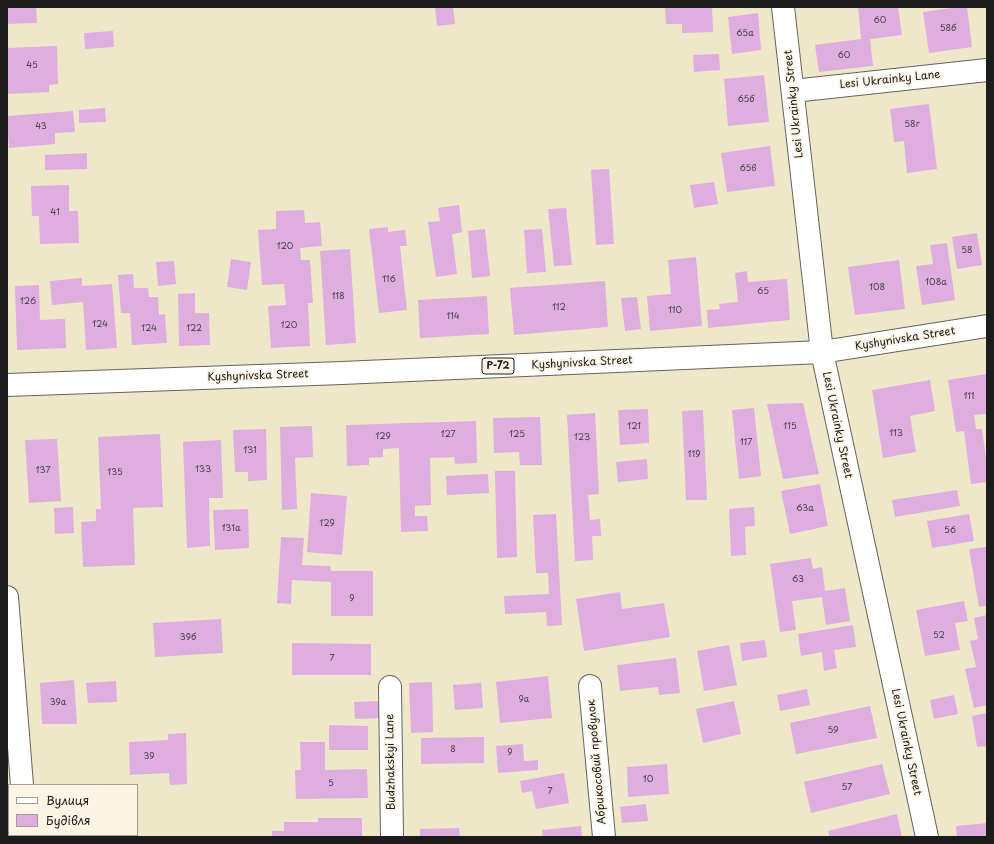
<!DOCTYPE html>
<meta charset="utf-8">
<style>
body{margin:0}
#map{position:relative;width:994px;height:844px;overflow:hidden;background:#efe7c9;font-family:"Playpen Sans",sans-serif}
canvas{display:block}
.frame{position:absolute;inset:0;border:8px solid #1c1c1c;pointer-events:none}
.legend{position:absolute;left:8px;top:784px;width:130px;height:52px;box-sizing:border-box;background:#fcf5e5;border:1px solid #a29e95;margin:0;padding:5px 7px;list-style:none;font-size:12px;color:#1c1c1c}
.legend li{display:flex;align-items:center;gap:8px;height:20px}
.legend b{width:20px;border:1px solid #a29e95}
</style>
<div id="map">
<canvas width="994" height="844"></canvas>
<div class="frame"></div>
<ul class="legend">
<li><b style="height:5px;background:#fff"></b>Вулиця</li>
<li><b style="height:11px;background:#deafde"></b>Будівля</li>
</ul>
</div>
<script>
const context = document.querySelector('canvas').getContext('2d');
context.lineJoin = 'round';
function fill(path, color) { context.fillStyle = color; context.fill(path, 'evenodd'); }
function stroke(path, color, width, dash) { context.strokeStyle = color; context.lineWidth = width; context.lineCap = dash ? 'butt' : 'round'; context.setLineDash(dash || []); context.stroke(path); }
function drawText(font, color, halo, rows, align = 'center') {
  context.font = font + ' "Playpen Sans",sans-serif'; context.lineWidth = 3.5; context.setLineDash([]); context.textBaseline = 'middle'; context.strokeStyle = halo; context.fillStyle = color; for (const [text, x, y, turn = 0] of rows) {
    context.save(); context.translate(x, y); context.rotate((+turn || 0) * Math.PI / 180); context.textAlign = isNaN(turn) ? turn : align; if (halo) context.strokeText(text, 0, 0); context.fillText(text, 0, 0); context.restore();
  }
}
fill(new Path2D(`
 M 7,7 L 36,7 L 37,23 L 7,24 Z
 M 435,7 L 453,7 L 455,24 L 437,26 Z
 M 665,7 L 712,7 L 713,32 L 682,33 L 682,24 L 666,24 Z
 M 858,7 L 898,7 L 902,35 L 870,39 L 873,66 L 819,72 L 815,45 L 861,39 Z
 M 960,7 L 967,7 L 972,47 L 929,53 L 923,12 Z
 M 758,13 L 761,50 L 732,54 L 728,17 Z
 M 113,31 L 114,47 L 85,49 L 84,33 Z
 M 57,46 L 58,84 L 49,85 L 49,92 L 7,94 L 7,48 Z
 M 719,54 L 720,70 L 694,72 L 693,55 Z
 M 764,75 L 769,122 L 728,126 L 724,79 Z
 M 929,104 L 937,169 L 907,173 L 904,141 L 894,142 L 890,109 Z
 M 105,108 L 106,122 L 79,123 L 79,110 Z
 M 73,111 L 75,132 L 55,133 L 55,144 L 9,148 L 7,116 Z
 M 770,146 L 775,186 L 727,192 L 721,153 Z
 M 87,153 L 87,169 L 45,170 L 45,155 Z
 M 609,169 L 614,244 L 596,245 L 591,170 Z
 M 714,182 L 718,204 L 694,208 L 690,185 Z
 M 69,185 L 69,211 L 78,211 L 79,243 L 40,244 L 39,216 L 32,216 L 31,186 Z
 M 459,205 L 462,232 L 452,234 L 457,274 L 436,277 L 428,222 L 440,221 L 438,208 Z
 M 566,208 L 572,265 L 554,266 L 548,209 Z
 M 304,210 L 305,223 L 320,222 L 322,246 L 300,248 L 301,260 L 310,260 L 313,303 L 308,303 L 310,346 L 271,348 L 268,306 L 286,305 L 284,284 L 262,285 L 258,230 L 276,229 L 276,211 Z
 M 388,227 L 388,232 L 405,230 L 407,246 L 400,246 L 407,310 L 379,313 L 369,229 Z
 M 485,229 L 490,276 L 472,278 L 468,231 Z
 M 542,229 L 546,272 L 527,273 L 524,230 Z
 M 977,233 L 982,265 L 957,269 L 952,237 Z
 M 947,243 L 955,300 L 922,305 L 916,266 L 933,264 L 930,245 Z
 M 350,249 L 356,343 L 326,345 L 320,251 Z
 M 696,257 L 702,326 L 650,331 L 647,296 L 671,294 L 668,260 Z
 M 231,259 L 251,262 L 247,290 L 227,287 Z
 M 899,260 L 905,309 L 855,315 L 848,267 Z
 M 174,261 L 176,284 L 158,286 L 156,262 Z
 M 747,271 L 748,282 L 787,279 L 790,320 L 708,328 L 707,310 L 720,309 L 719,304 L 738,302 L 735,273 Z
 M 133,274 L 134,288 L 148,288 L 149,297 L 158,297 L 159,315 L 165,314 L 167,343 L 132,345 L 130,313 L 121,313 L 118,275 Z
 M 82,278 L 82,286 L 112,284 L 117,348 L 86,350 L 83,302 L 52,305 L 50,281 Z
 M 605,281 L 608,327 L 514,335 L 510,288 Z
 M 39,285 L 40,320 L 65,319 L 66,348 L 17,350 L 15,286 Z
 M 195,293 L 195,313 L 209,313 L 210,345 L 179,346 L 178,294 Z
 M 487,296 L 489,334 L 420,338 L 418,300 Z
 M 637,297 L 641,329 L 625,331 L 621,298 Z
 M 987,374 L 987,414 L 974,415 L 976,429 L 982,429 L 987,466 L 987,482 L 971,484 L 964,431 L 956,432 L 948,380 Z
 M 930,380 L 935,411 L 910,416 L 916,452 L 883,458 L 872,390 Z
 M 803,403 L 819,474 L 783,479 L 767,404 Z
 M 754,408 L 761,476 L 739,479 L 732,410 Z
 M 648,409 L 649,443 L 620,445 L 618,410 Z
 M 703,410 L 707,500 L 686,500 L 682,411 Z
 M 595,413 L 599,494 L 588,495 L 590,520 L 600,519 L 601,536 L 592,536 L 593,560 L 575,561 L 567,415 Z
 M 540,417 L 542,465 L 520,465 L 519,452 L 494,453 L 493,418 Z
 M 476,421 L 477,463 L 455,464 L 454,457 L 430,458 L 431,505 L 415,506 L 415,516 L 427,516 L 428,531 L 401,532 L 399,448 L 383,449 L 383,457 L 369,458 L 369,465 L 347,466 L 346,425 Z
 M 312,426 L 313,457 L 295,458 L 297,509 L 282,510 L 280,427 Z
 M 266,429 L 267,480 L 248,481 L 248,472 L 235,472 L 233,430 Z
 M 160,434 L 163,507 L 133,508 L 135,565 L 83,567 L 81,522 L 96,521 L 96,509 L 101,509 L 98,437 Z
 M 57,439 L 61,501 L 29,503 L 25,440 Z
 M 221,440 L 223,498 L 209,498 L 210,546 L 187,548 L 183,442 Z
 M 647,459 L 648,479 L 618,482 L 616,462 Z
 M 495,471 L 515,471 L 517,557 L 497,558 Z
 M 488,474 L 489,493 L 447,495 L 446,476 Z
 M 820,484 L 828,526 L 790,534 L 781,491 Z
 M 957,490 L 960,506 L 895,517 L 892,500 Z
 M 311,493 L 347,496 L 342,555 L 307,552 Z
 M 73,507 L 74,533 L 55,534 L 54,508 Z
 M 754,507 L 755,526 L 745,527 L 746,555 L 731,556 L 729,509 Z
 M 248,509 L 249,548 L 215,550 L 213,510 Z
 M 556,514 L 562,625 L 547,626 L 546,612 L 505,614 L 504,596 L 549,594 L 548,573 L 536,573 L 533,515 Z
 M 969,514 L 974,541 L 932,548 L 927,521 Z
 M 281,537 L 304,538 L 302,565 L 330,566 L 331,571 L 373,571 L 373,616 L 331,616 L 331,582 L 292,580 L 291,604 L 277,603 Z
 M 986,547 L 987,606 L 979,607 L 969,549 Z
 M 811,558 L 813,569 L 822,567 L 825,591 L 845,588 L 850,621 L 826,625 L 822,597 L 792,601 L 796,630 L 780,632 L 770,564 Z
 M 620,592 L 622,609 L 664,603 L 670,637 L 584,651 L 576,599 Z
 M 964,601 L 968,621 L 955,623 L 960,650 L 925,656 L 916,610 Z
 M 987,615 L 987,705 L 974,708 L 965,669 L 976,667 L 970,641 L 978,639 L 974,618 Z
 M 221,619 L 223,653 L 155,657 L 153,623 Z
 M 853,625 L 856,647 L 834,650 L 837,668 L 824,671 L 822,652 L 801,656 L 798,634 Z
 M 765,640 L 767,657 L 742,661 L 740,643 Z
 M 292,643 L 371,644 L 371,675 L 292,675 Z
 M 729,645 L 737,685 L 704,691 L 697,651 Z
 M 676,658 L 680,693 L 659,695 L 658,687 L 620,691 L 617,665 Z
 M 548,676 L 552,718 L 500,723 L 496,682 Z
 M 74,680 L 77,724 L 42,724 L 40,683 Z
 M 116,681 L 117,702 L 88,703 L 86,683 Z
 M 432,682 L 433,732 L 411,733 L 409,683 Z
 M 481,683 L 483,708 L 455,710 L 453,685 Z
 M 807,689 L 810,705 L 780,711 L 777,695 Z
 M 954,695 L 958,714 L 934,719 L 930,700 Z
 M 380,701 L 381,718 L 355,719 L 354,702 Z
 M 734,701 L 741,734 L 703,743 L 696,709 Z
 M 870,706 L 877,738 L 796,754 L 790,723 Z
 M 987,713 L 987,746 L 977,747 L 972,716 Z
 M 329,725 L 368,726 L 368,750 L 329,750 Z
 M 186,733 L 187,784 L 170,785 L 169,773 L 130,775 L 129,742 L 168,740 L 168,734 Z
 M 484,737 L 484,763 L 421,764 L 421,738 Z
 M 300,742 L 325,742 L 325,770 L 367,769 L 368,798 L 296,799 L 295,770 L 301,770 Z
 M 523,744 L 524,761 L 538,760 L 538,770 L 498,773 L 496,746 Z
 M 667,764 L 669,794 L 628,797 L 627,767 Z
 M 882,764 L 890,794 L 811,813 L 804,782 Z
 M 564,773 L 569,803 L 536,809 L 532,791 L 522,793 L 520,781 Z
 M 646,804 L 648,821 L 622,823 L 620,807 Z
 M 897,814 L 902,837 L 830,837 L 828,831 Z
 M 318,818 L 362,818 L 362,837 L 272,837 L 272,831 L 284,831 L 284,822 L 318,822 Z
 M 987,823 L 987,837 L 957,837 L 956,826 Z
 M 581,826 L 582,837 L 543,837 L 542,830 Z
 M 459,828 L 460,837 L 420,837 L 420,829 Z`), '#deafde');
const minor = new Path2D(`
 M 783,7 L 822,352 L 927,837
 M 793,91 L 987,70
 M 7,597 L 22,785
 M 590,686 L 604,837
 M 390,687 L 392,837
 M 26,835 L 26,837`);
const major = new Path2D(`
 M 7,385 L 342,373 L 822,352 L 987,326`);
stroke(minor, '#666359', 24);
stroke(major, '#666359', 24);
stroke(minor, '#fff', 22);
stroke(major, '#fff', 22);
drawText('9px', '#4c414c', null, [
 ["60",880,21],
 ["58б",948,29],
 ["65а",745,34],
 ["60",844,56],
 ["45",32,66],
 ["65б",746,100],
 ["58г",912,125],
 ["43",41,127],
 ["65в",748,169],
 ["41",55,213],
 ["120",285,247],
 ["58",967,251],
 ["116",389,280],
 ["108а",936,283],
 ["108",877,288],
 ["65",763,292],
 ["118",338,297],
 ["126",28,302],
 ["112",559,308],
 ["110",675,311],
 ["114",453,317],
 ["124",100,325],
 ["120",289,326],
 ["124",149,329],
 ["122",194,329],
 ["111",969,397],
 ["121",634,427],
 ["115",790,427],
 ["113",896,434],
 ["127",448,435],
 ["125",517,435],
 ["129",383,437],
 ["123",582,438],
 ["117",746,443],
 ["131",250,451],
 ["119",694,455],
 ["133",203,470],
 ["137",43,471],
 ["135",115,473],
 ["63а",805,509],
 ["129",327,524],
 ["131а",231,529],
 ["56",950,531],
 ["63",798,580],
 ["9",352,599],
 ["52",939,636],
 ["39б",188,638],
 ["7",332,659],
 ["9а",524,700],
 ["39а",58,703],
 ["59",833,731],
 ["8",453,750],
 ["9",510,753],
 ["39",149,757],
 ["10",648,780],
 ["5",331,784],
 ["57",847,788],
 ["7",550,792]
]);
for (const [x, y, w] of [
 [498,366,32]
]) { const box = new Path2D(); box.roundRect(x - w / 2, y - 8, w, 16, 3); context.fillStyle = '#fcf5e5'; context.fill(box); stroke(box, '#1c1c1c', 1); }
drawText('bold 10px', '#1c1c1c', null, [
 ["Р-72",498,366]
]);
drawText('11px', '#1c1c1c', '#fcf5e5', [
 ["Lesi Ukrainky Lane",890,80,-6],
 ["Lesi Ukrainky Street",794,104,-96],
 ["Kyshynivska Street",905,339,-9],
 ["Kyshynivska Street",582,363,-3],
 ["Kyshynivska Street",258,376,-2],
 ["Lesi Ukrainky Street",837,425,78],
 ["Lesi Ukrainky Street",906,742,78],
 ["Budzhakskyi Lane",391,762,-91],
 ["Абрикосовий провулок",597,762,-95]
]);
</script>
